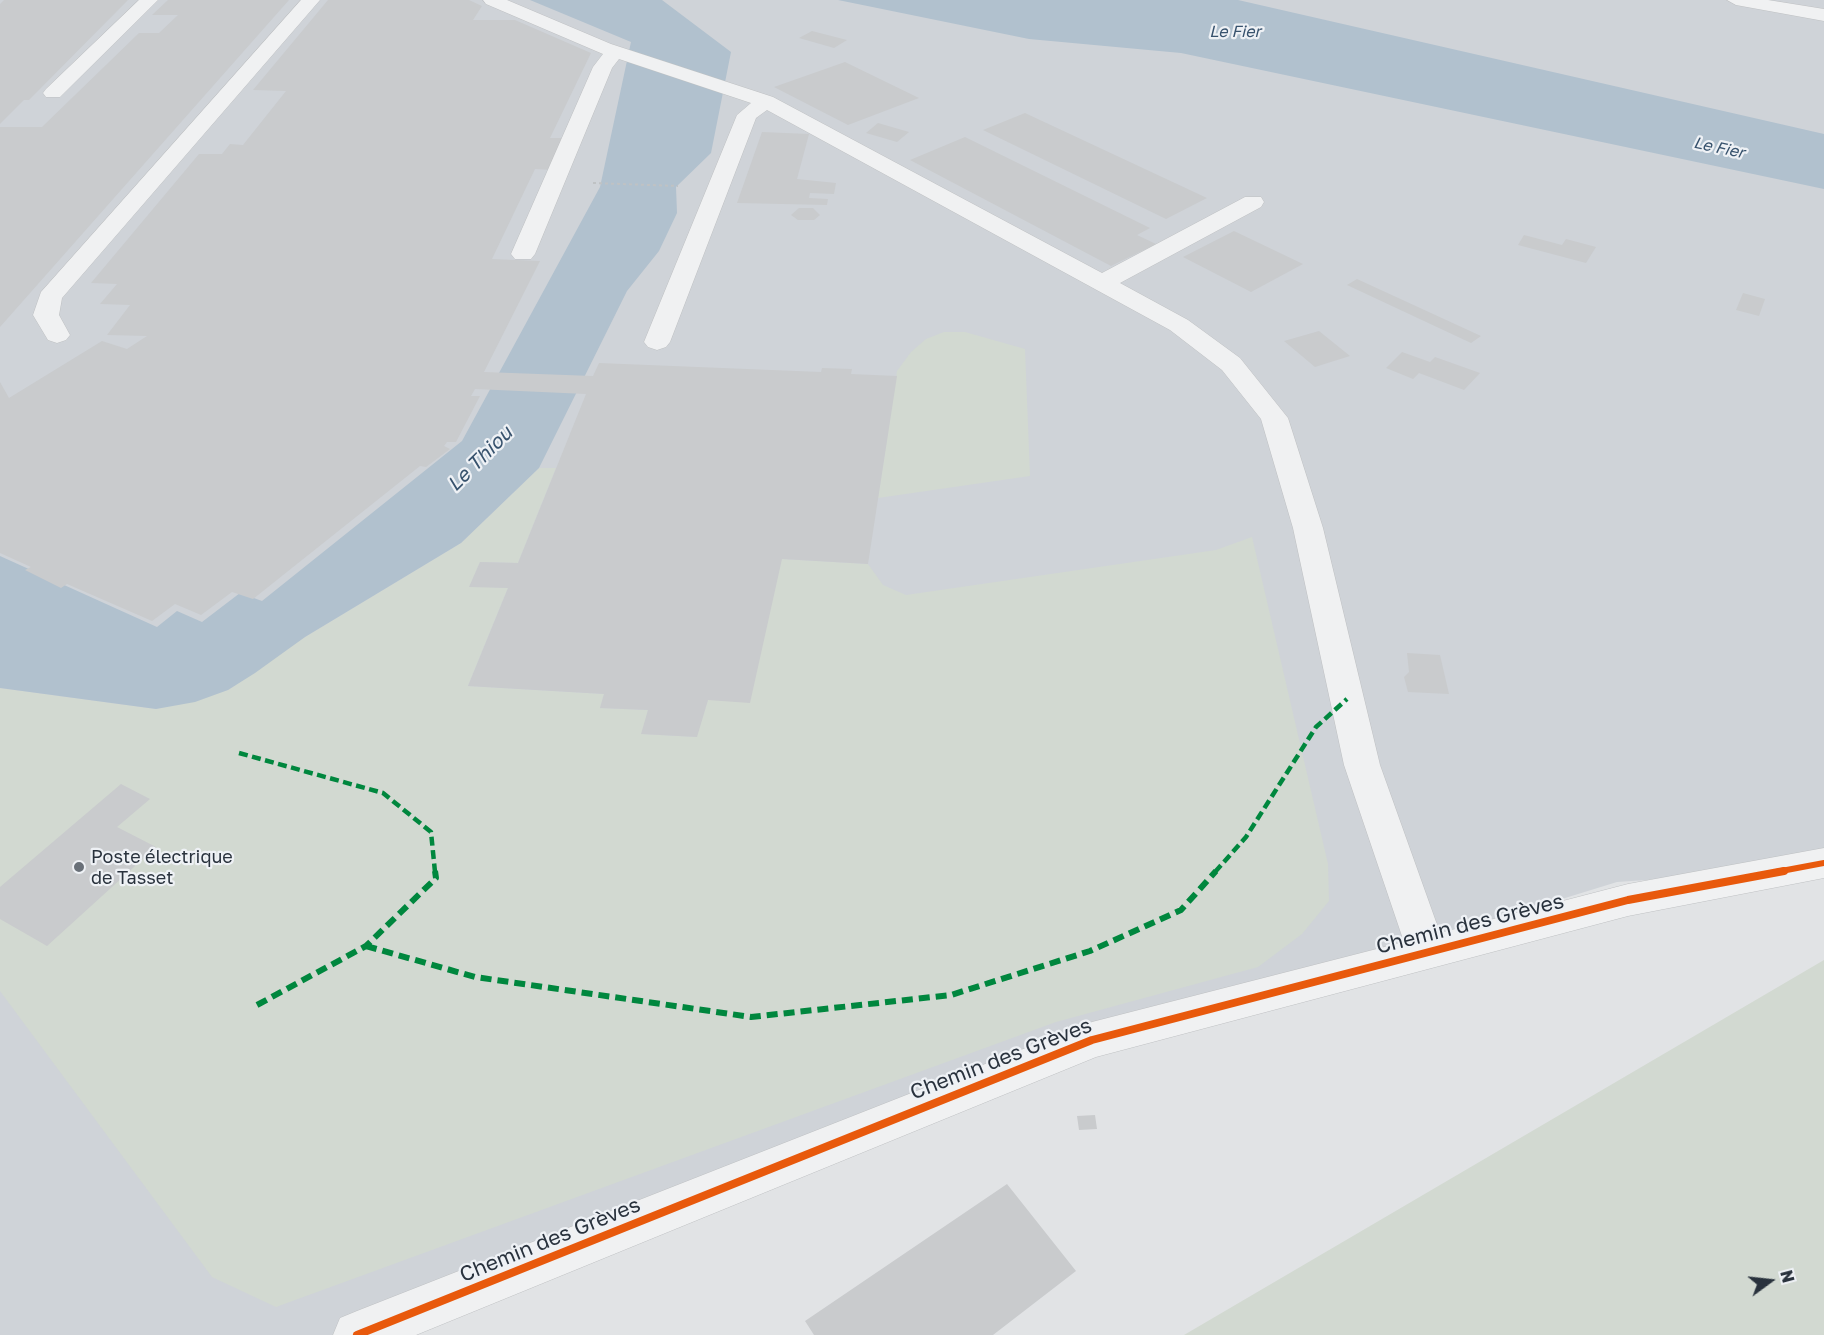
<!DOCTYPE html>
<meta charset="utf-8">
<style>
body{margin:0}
#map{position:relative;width:1824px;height:1335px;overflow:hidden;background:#e1e3e5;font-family:"Golos Text",sans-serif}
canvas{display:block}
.north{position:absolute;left:1740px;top:1251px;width:60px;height:60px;-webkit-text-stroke:4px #eef1f5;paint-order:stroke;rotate:75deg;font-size:16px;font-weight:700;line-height:24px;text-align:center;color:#29323d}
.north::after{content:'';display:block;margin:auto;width:21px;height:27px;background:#29323d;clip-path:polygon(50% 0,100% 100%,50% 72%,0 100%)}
</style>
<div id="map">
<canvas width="1824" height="1335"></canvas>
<div class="north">N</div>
</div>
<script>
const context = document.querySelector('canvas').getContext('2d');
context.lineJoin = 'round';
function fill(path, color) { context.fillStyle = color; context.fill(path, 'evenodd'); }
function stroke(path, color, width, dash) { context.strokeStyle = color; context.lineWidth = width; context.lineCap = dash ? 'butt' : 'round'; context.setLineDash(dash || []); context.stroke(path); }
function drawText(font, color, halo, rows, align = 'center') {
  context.font = font + ' "Golos Text",sans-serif'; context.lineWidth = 4.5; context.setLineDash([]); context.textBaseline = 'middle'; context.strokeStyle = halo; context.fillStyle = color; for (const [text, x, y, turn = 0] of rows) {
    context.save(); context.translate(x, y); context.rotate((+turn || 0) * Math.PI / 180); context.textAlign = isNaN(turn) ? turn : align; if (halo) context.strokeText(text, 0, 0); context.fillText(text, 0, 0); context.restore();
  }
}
fill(new Path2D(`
 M 0,0 L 1824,0 L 1824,868 L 1617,882 L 1043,1059 L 357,1335 L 0,1335 Z`), '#cfd3d8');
fill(new Path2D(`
 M 944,332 L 965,332 L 1025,349 L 1030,476 L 878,498 L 897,371 L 911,352 L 926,339 Z
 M 539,468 L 556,468 L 518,563 L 480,562 L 470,586 L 508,588 L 468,686 L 604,694 L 600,708 L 648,710 L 642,734 L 696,737 L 708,700 L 782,559 L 868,564 L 883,585 L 906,595 L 1216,550 L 1252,537 L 1328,864 L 1329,901 L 1302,934 L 1258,967 L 1056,1022 L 276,1307 L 212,1277 L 0,991 L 0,688 L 156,709 L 228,690 L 305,637 L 461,543 Z
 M 1824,960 L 1824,1335 L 1184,1335 Z`), '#d2d9d1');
fill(new Path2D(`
 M 530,0 L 662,0 L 731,52 L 711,153 L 676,187 L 677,213 L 659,251 L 627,291 L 539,468 L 461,543 L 305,637 L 255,673 L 228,690 L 195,702 L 156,709 L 0,688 L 0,556 L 157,627 L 177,611 L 202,622 L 240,593 L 262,601 L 462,441 L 600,187 L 631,42 Z
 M 838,0 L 1238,0 L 1824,134 L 1824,189 L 1181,53 L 1029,39 Z`), '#b1c1ce');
fill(new Path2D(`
 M 4,0 L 128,0 L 29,100 L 24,100 L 0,124 L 0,4 Z
 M 168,0 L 289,0 L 0,327 L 0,127 L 42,127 L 139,33 L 159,33 L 178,15 L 152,15 Z
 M 328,0 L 469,0 L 482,6 L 473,20 L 515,20 L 591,53 L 550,138 L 567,138 L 553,170 L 535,169 L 492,259 L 540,261 L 484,372 L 593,376 L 599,363 L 821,372 L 822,368 L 852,369 L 851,374 L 897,376 L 868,564 L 782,559 L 750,703 L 708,700 L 697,737 L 641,734 L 648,710 L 600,708 L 604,694 L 468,686 L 508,588 L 469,587 L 480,562 L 518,563 L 586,394 L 475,389 L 471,396 L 480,396 L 456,442 L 447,442 L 444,446 L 450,449 L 426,467 L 420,466 L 253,599 L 232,592 L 201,615 L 175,604 L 152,621 L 67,584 L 61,588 L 25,570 L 31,567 L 0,553 L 0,382 L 9,398 L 102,341 L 127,349 L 147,336 L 107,335 L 130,305 L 100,304 L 117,284 L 91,283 L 199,154 L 222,154 L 230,144 L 243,145 L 286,91 L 253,90 Z
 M 812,31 L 847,40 L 834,48 L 799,38 Z
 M 845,62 L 919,98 L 848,125 L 774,87 Z
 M 1025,113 L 1207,198 L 1166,219 L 983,130 Z
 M 878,123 L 909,132 L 897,142 L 866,133 Z
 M 762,132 L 809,134 L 797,179 L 836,183 L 834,194 L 810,193 L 809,198 L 828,199 L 827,205 L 737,203 Z
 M 965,137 L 1150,228 L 1137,235 L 1156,244 L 1111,266 L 910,160 Z
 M 799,208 L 813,208 L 820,215 L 814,220 L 798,220 L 791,215 Z
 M 1234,231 L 1303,264 L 1251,292 L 1183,257 Z
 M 1524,235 L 1562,245 L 1566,239 L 1596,247 L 1586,263 L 1518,245 Z
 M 1357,279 L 1481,336 L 1471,343 L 1347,285 Z
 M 1743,293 L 1765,299 L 1759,316 L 1736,310 Z
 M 1319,331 L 1350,356 L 1315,367 L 1284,341 Z
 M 1402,352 L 1430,362 L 1435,357 L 1480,373 L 1464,390 L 1419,373 L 1413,379 L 1386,368 Z
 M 1407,653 L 1440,655 L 1449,694 L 1408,692 L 1404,677 L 1409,672 Z
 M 121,784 L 150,799 L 117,827 L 156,847 L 47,946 L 0,919 L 0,887 Z
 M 1095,1115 L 1097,1129 L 1079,1130 L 1077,1116 Z
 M 1007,1184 L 1076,1271 L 993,1335 L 814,1335 L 805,1321 Z`), '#c9cbcd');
const minor = new Path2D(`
 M 139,0 L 158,0 L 60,97 L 46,97 L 43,93 L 46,89 Z
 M 301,0 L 320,0 L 62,298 L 59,315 L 70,335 L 66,340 L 57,343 L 48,340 L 33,315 L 41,292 Z
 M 483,0 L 507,0 L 611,44 L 773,97 L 1102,273 L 1245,197 L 1261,197 L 1264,202 L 1261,207 L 1120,283 L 1188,320 L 1240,358 L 1288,418 L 1323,528 L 1380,765 L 1440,933 L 1628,884 L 1824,848 L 1824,878 L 1628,916 L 1096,1057 L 416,1335 L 333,1335 L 340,1318 L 357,1311 L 1092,1022 L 1404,942 L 1344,765 L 1293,528 L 1261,419 L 1222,370 L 1170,330 L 767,110 L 756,118 L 670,342 L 666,347 L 657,350 L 648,347 L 644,342 L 737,115 L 751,103 L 619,59 L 612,68 L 535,254 L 531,259 L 515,259 L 511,254 L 593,67 L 603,54 L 486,4 Z
 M 1727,0 L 1768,0 L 1824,9 L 1824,21 L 1736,5 Z`);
stroke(minor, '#bfc1c3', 1);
stroke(new Path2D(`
 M 593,183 L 678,186`), '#bfc2c4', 2, [3, 3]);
fill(minor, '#f0f1f2');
stroke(new Path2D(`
 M 239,753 L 383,793 L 431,832 L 435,872
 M 1215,872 L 1246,837 L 1316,727 L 1347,699`), '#00873e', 4.5, [9, 4.5]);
stroke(new Path2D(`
 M 366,946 L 475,977 L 751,1017 L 951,995 L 1090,951 L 1181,910 L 1216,871
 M 257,1005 L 366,946 L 436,878 L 435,871`), '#00873e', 6, [11, 6]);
stroke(new Path2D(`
 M 1776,872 L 1824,863`), '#e8590c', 6);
stroke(new Path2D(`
 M 357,1335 L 1092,1040 L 1628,900 L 1784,871`), '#e8590c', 8);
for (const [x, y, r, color] of [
 [79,867,6,"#697078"]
]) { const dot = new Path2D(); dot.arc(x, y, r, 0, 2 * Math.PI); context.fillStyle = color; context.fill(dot); stroke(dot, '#eef1f5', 2); }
drawText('italic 16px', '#37526d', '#eef1f5', [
 ["Le Fier",1235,32],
 ["Le Fier",1719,148,12]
]);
drawText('18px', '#29323d', '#eef1f5', [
 ["Poste électrique",91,857],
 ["de Tasset",91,878]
], 'left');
drawText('italic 20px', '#37526d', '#eef1f5', [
 ["Le Thiou",480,459,-45]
]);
drawText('21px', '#29323d', '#eef1f5', [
 ["Chemin des Grèves",1470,924,-14],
 ["Chemin des Grèves",1001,1059,-21],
 ["Chemin des Grèves",550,1240,-22]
]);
</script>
